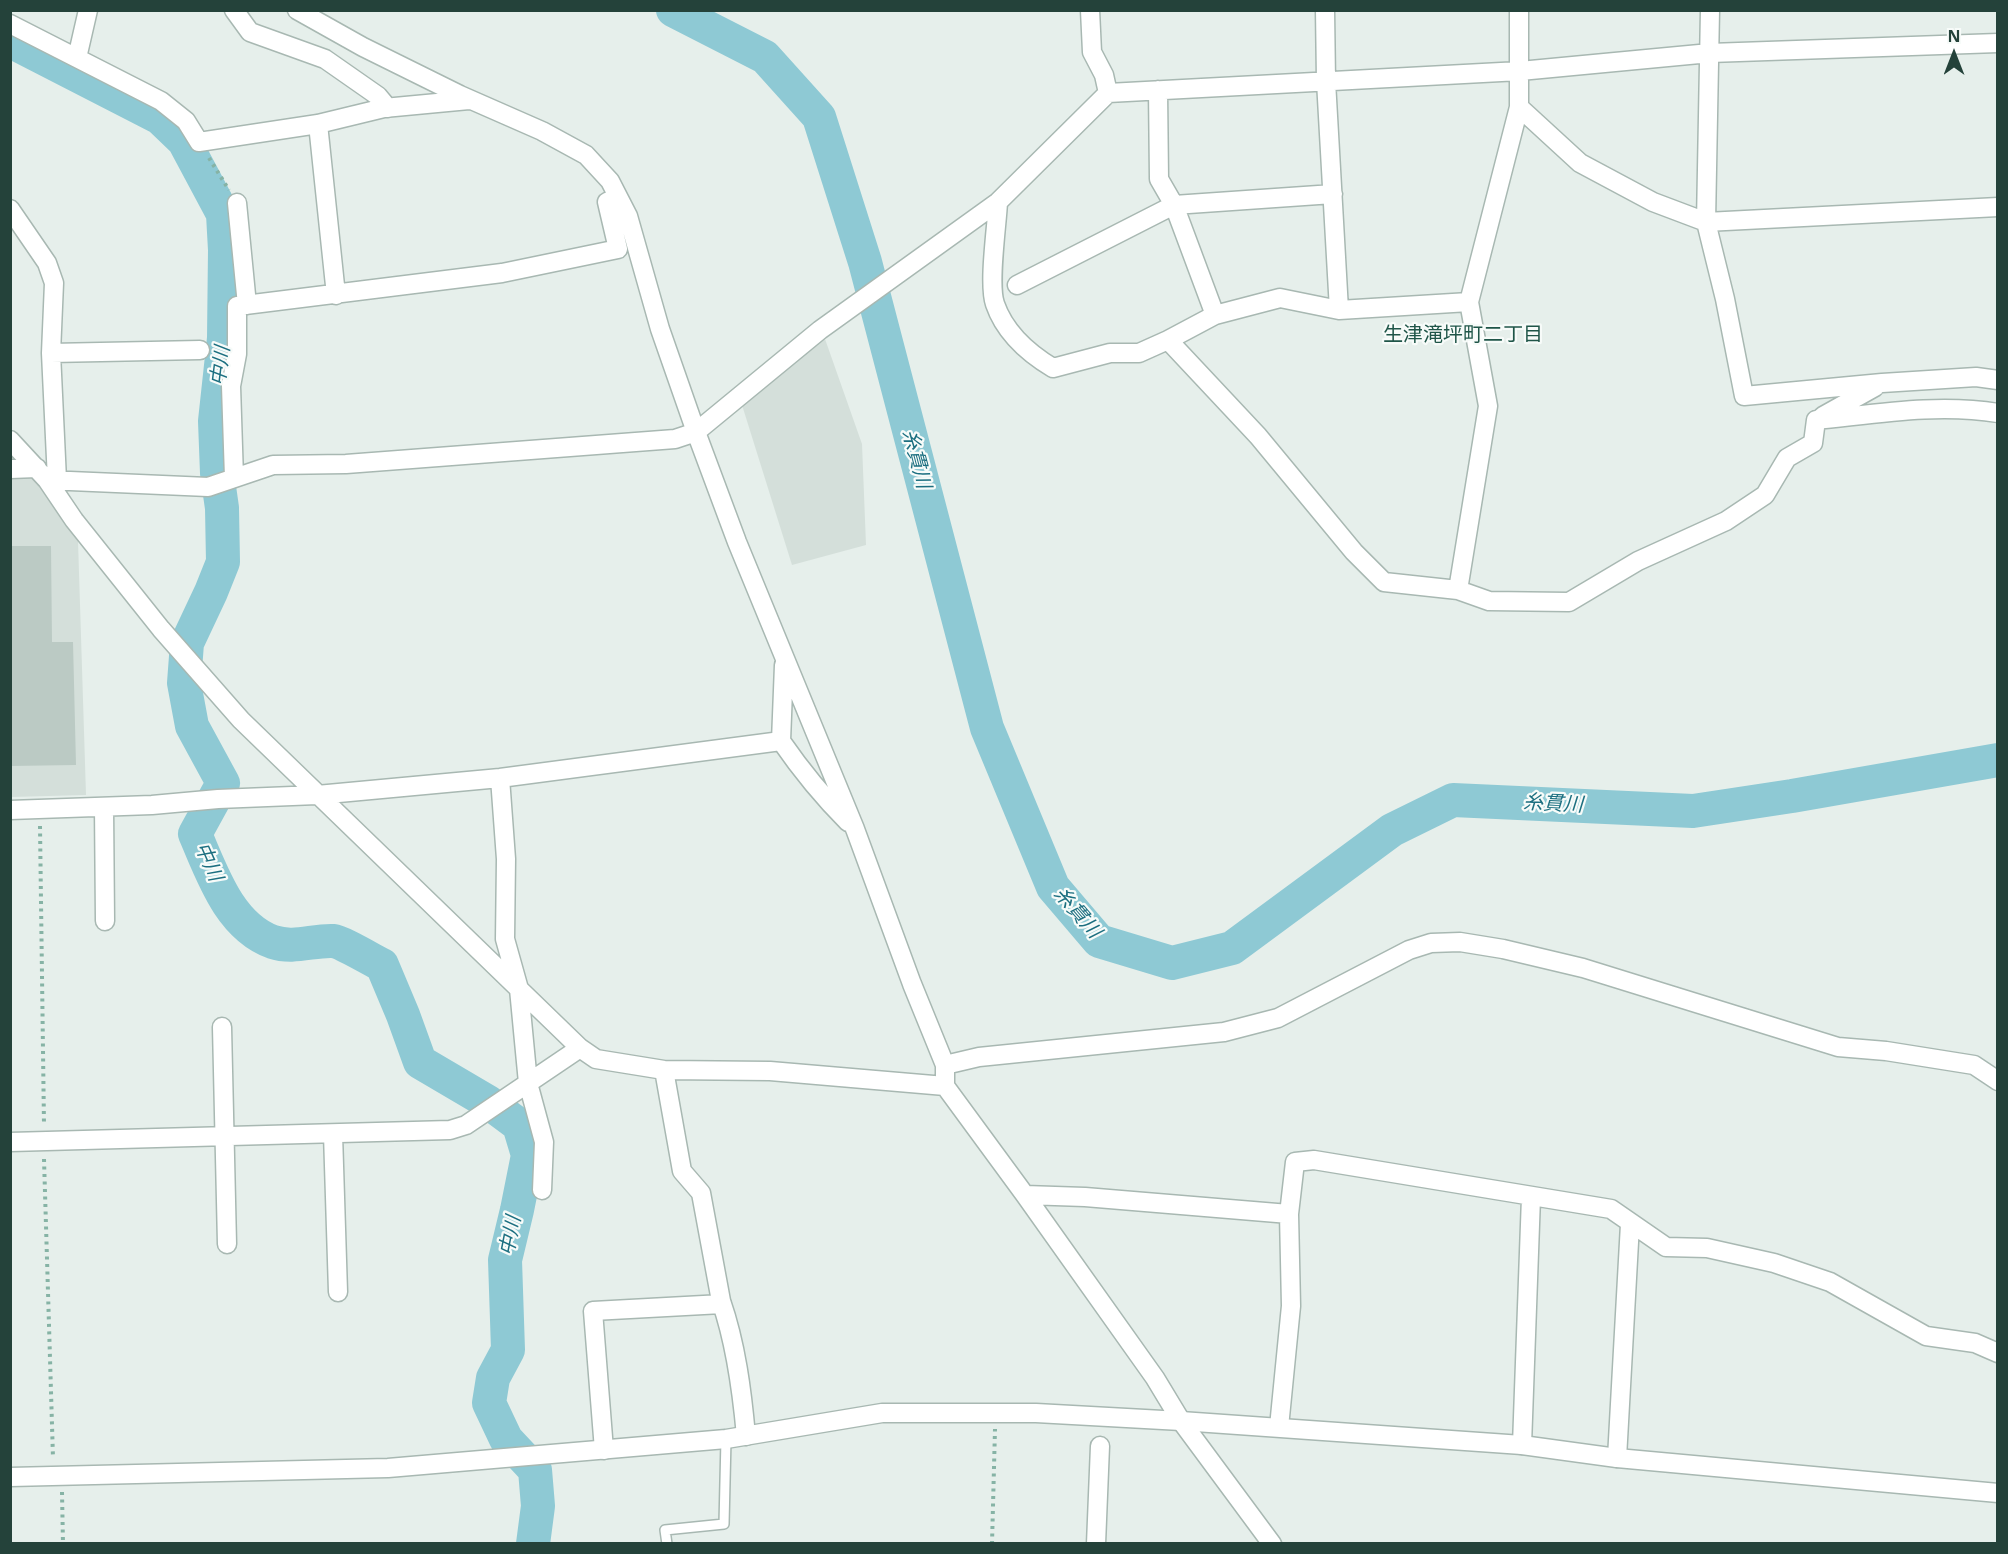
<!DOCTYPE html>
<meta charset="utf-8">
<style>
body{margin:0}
#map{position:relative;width:2008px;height:1554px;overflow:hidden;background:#e6efeb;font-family:"Open Sans",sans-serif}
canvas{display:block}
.frame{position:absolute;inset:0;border:12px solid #24423a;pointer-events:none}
.north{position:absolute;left:1924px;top:24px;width:60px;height:60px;-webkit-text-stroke:4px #f7fbf9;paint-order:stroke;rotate:0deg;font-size:16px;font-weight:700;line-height:24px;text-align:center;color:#24423a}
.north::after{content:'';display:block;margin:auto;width:21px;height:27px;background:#24423a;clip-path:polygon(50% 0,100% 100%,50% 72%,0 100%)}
</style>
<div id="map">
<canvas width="2008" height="1554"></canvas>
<div class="frame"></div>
<div class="north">N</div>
</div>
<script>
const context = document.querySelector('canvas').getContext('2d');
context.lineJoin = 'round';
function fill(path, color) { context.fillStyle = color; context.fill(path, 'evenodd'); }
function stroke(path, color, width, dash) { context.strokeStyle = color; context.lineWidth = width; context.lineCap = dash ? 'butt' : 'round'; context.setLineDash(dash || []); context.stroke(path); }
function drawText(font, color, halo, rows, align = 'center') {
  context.font = font + ' "Open Sans","Noto Sans JP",sans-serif'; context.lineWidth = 4.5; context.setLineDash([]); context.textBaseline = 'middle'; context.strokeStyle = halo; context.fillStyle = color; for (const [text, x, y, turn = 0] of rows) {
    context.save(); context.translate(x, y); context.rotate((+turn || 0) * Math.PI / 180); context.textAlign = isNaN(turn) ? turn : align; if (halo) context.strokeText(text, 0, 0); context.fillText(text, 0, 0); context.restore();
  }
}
fill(new Path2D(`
 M 825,339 L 862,444 L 866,545 L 792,565 L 742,405 Z
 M 32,475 L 78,541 L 86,795 L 11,797 L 10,476 Z`), '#d4dfda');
stroke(new Path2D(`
 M 673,10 L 765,57 L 819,117 L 865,262 L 987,728 L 1053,887 L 1099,941 L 1172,963 L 1232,948 L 1392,830 L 1453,800 L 1693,811 L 1792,796 L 1998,760
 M 10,41 L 160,118 L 184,141 L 223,214 L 225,250 L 224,338 L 215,421 L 217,473 L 222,508 L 223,562 L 211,592 L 187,643 L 184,683 L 192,726 L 223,783 L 195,834 C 212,873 229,926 273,942 C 294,949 313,940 333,941 C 342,942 372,960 382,965 L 403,1015 L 420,1062 L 488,1102 L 519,1125 L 528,1155 L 517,1210 L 505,1260 L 508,1350 L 493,1378 L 489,1403 L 506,1439 L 535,1470 L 538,1506 L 533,1544`), '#8ec9d4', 34);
fill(new Path2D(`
 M 10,546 L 51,546 L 52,642 L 73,642 L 76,765 L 10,766 Z`), '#bbcac4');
const service = new Path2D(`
 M 667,1544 L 665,1530 L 724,1524 L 726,1439`);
const minor = new Path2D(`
 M 234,10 L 250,32 L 325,59 L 378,96 L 388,108
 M 297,10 L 363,47 L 460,95 L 542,131 L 586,155 L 610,181 L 628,216 L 660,329 L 696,432 L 737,542 L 855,829 L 912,984 L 945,1065 L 945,1086 L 1025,1195 L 1155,1378 L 1181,1421 L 1272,1544
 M 1090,10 L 1092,52 L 1104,75 L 1108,93
 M 1325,10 L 1326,81 L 1339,310 L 1469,302
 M 1710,10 L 1706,222 L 1725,299 L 1744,396 L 1882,383 L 1976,377 L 1998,380
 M 10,24 L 161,101 L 186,121 L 199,142 L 318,124 L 384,108 L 469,100
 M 77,58 L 88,10
 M 1158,90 L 1159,179 L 1174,205 L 1215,315 L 1168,340
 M 1519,107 L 1580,163 L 1653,202 L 1706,222 L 1998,207
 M 318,124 L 336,295
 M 998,202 C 997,225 988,284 995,304 C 1005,333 1028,353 1053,368 L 1110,353 L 1139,353 L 1168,340 L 1258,436 L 1354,552 L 1384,582 L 1458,590 L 1489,601 L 1569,602 L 1638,561 L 1726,521 L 1765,495 L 1787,458 L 1813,443 L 1816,420
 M 237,203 L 247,305
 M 10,209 L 47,263 L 54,283 L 51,353 L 57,480
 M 1017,285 L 1174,205 L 1333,194
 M 1215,315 L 1280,298 L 1339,310
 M 51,353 L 200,350
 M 1823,416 L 1875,387
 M 1816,420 C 1876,414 1937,403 1998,413
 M 10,440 L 47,480 L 74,520 L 161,629 L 241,720 L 580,1048 L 596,1059 L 664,1070 L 770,1071 L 945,1086
 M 10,469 L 37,468
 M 234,478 L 231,386 L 237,354 L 237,306 L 502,273 L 618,249 L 607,202 L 618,197
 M 47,480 L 208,487 L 273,465 L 346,464 L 675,439 L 696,432 L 820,330 L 998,202 L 1108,93 L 1520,71 L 1710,53 L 1998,43
 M 1458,590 L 1488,406 L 1469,302 L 1519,107 L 1519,10
 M 781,741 C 801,770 823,797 848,822
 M 500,778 L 506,859 L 505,939 L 519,989 L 528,1083 L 544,1142 L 542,1190
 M 104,807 L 105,921
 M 10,810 L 152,805 L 218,799 L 317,795 L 500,778 L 781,741 L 784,665
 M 222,1027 L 227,1244
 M 945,1065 L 979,1057 L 1224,1032 L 1278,1018 L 1409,950 L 1431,943 L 1460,942 L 1503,949 L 1583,968 L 1838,1047 L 1886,1051 L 1974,1065 L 1998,1081
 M 664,1070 L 682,1171 L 701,1193 L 721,1301 C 736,1344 742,1391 746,1436
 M 333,1134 L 338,1292
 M 10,1142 L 450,1130 L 466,1125 L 580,1048
 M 1025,1195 L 1085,1197 L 1289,1214 L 1295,1162 L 1314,1160 L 1611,1209 L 1666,1247 L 1707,1248 L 1774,1263 L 1830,1282 L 1926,1336 L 1975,1343 L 1998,1353
 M 1279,1427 L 1291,1306 L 1289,1214
 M 1522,1445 L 1531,1197
 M 604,1450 L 593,1311 L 722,1304
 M 1617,1458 L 1630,1224
 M 1096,1544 L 1100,1446`);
const tertiary = new Path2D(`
 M 10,1477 L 388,1468 L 726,1439 L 882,1413 L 1036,1413 L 1181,1421 L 1522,1445 L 1617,1458 L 1998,1493`);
stroke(service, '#a8b8b2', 12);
stroke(minor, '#a8b8b2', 21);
stroke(tertiary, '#a8b8b2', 21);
stroke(new Path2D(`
 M 209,158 L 229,190
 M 40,826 L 44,1125
 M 44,1159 L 53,1458
 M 62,1492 L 63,1544
 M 992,1544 L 995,1429`), '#86b3a5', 4, [3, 4.5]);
stroke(service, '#fff', 9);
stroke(minor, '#fff', 18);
stroke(tertiary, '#fff', 18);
drawText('20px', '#1f5548', '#f7fbf9', [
 ["生津滝坪町二丁目",1463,335]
]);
drawText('italic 20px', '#1c6f80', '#f7fbf9', [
 ["中川",221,366,-83],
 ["糸貫川",916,459,75],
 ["糸貫川",1553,804,3],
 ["中川",208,862,66],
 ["糸貫川",1077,913,49],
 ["中川",511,1236,-79]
]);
</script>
